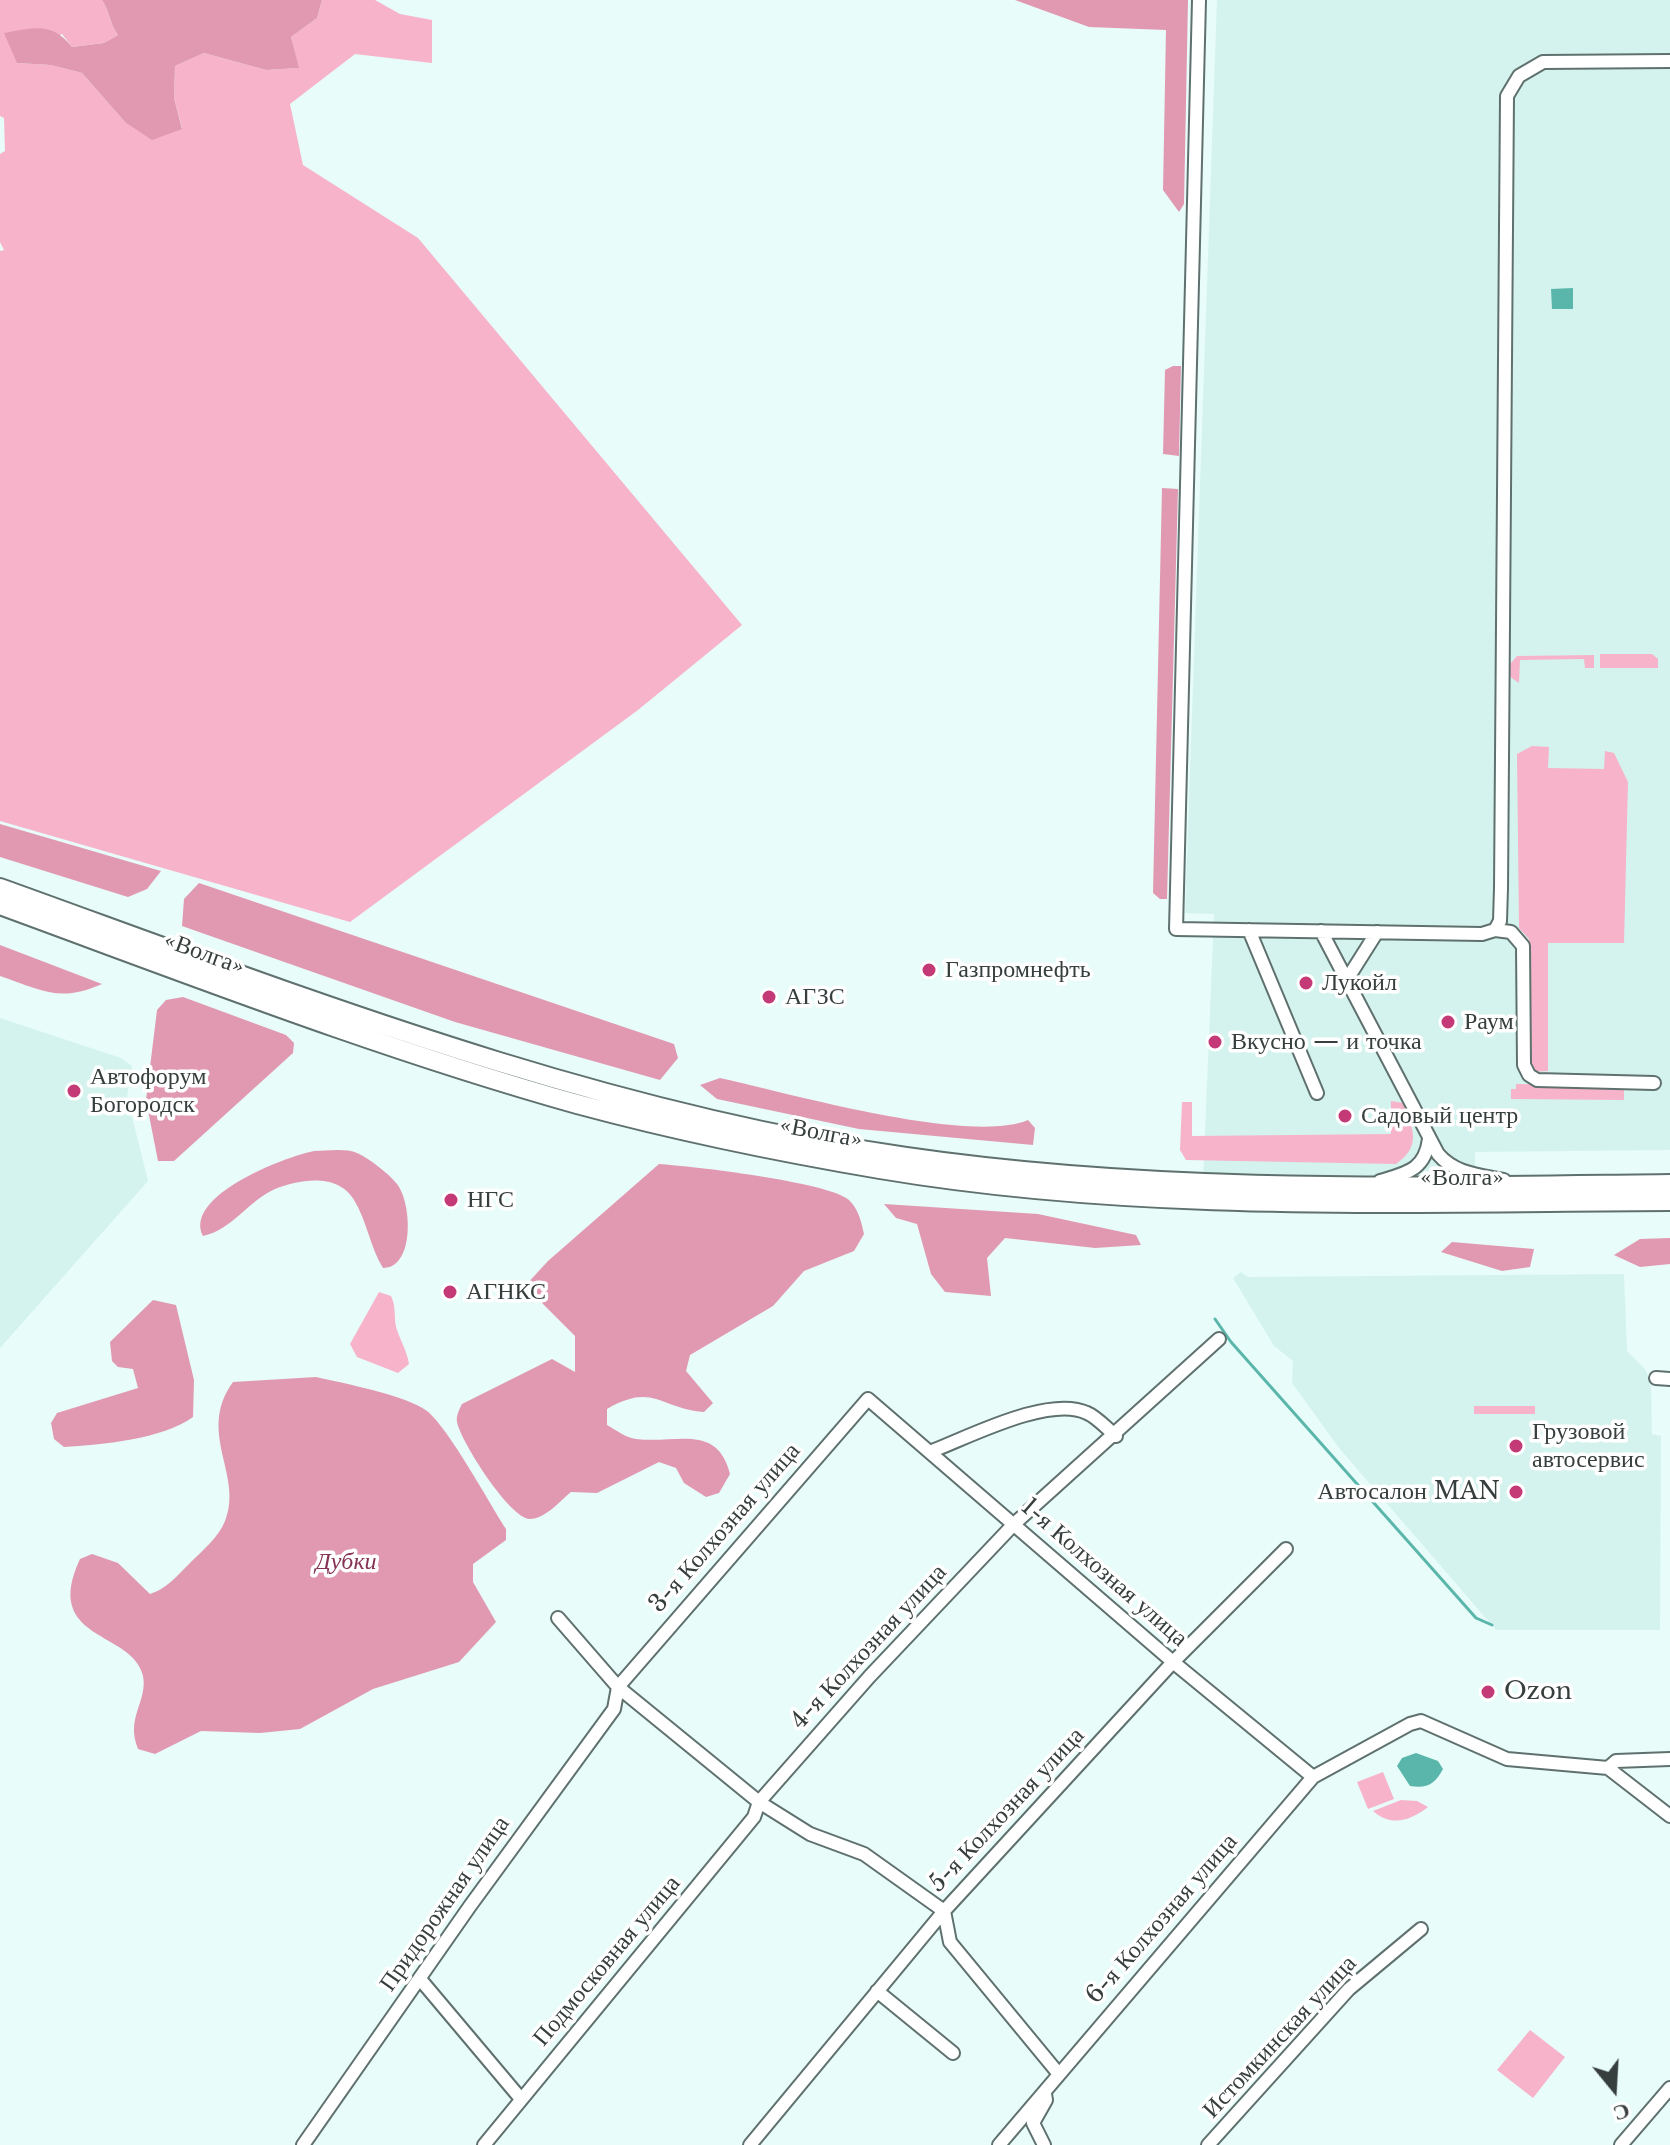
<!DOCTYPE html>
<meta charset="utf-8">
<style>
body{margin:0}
#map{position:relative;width:1670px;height:2145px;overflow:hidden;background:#e8fcf9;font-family:"Libre Baskerville",serif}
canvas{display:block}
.north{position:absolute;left:1574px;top:2049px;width:80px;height:80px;-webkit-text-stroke:6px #fff;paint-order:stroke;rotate:162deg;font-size:22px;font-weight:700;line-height:32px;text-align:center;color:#373f3e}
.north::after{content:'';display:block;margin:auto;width:28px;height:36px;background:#373f3e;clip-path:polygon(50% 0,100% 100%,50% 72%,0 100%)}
</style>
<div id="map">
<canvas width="1670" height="2145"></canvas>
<div class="north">С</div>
</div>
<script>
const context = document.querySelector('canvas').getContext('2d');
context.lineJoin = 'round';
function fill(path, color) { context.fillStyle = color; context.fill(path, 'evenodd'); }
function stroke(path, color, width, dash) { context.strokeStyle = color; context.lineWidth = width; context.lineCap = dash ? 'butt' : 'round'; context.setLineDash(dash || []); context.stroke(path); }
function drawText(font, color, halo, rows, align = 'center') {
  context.font = font + ' "Libre Baskerville",serif'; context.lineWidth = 7; context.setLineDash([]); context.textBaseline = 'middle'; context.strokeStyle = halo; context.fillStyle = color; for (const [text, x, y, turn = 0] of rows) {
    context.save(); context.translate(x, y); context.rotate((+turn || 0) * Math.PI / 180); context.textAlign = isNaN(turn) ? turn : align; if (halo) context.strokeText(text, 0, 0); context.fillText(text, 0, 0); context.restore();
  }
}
fill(new Path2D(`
 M 1217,0 L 1670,0 L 1670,1150 L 1475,1152 L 1475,1181 L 1203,1181 L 1214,914 L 1185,913 Z
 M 0,1018 L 121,1058 L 132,1066 L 127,1097 L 148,1181 L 0,1348 Z
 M 1241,1272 L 1248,1277 L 1624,1274 L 1627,1351 L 1645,1369 L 1651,1383 L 1652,1434 L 1661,1436 L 1660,1630 L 1496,1630 L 1339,1448 L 1292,1383 L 1293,1361 L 1274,1346 L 1233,1278 Z`), '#d5f3ee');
fill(new Path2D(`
 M 0,0 L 102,0 C 110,11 109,23 118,35 L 104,43 L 72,47 L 62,34 L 17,63 L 51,65 L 82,73 L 125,122 L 182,128 L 174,98 L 175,66 L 204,53 L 266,70 L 298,68 L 291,37 L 317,18 L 322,0 L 375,0 L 400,14 L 432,20 L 432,63 L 355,54 L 290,104 L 303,165 L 418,238 L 742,625 L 638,710 L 350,922 L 0,821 L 0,251 L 4,250 L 0,242 L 0,154 L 5,151 L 4,118 L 0,116 Z
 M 1600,654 L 1652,654 L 1658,659 L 1658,668 L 1600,668 Z
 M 1594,655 L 1594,668 L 1585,668 L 1584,659 L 1520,660 L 1519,683 L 1509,676 L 1510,664 L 1517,656 Z
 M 1532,746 L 1549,747 L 1548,768 L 1604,769 L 1605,751 L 1614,753 L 1628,782 L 1624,943 L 1548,943 L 1548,1071 L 1534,1072 L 1530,1064 L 1529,939 L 1519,928 L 1517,754 Z
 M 1516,1084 L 1624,1086 L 1624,1100 L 1511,1099 L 1511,1089 L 1516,1089 Z
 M 1391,1101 L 1403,1103 C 1413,1128 1422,1146 1396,1164 L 1186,1160 L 1180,1150 L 1182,1102 L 1192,1102 L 1192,1136 L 1391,1134 Z
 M 379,1292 L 391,1296 C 397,1308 393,1319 397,1330 C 401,1342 407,1351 409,1364 L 398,1373 L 357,1357 L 350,1344 Z
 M 1474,1406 L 1535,1406 L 1535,1414 L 1474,1414 Z
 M 1383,1772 L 1394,1799 L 1368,1809 L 1357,1782 Z
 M 1401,1800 L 1417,1801 L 1428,1807 C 1410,1821 1391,1827 1373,1811 Z
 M 1530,2030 L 1565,2057 L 1533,2098 L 1497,2070 Z`), '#f6b3c9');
fill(new Path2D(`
 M 102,0 L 322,0 L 317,18 L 291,37 L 299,68 L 266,70 L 204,53 L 175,66 L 174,98 L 182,129 L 152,140 L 125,122 L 82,73 L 51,65 L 17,63 L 4,33 C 33,28 52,21 72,47 L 104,43 L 118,35 C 109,23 110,11 102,0 Z
 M 1015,0 L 1188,0 L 1184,204 L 1179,212 L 1163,190 L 1166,30 L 1089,27 Z
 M 1173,366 L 1181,366 L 1179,456 L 1163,454 L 1165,370 Z
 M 1162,488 L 1178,489 L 1167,899 L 1160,899 L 1153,893 Z
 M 0,824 L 161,871 L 147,889 L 128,897 L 0,857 Z
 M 199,883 L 674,1044 L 678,1058 L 660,1080 L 455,1022 L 182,926 L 184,899 Z
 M 0,945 L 102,984 C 60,1003 41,990 0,976 Z
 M 183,997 L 286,1035 L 294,1043 L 293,1053 L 174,1161 L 158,1161 L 146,1100 L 157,1010 L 166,1000 Z
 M 720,1078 C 788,1093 970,1145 1028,1120 L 1035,1128 L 1033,1145 L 859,1129 L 717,1099 L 700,1085 Z
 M 314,1151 C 326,1151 346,1148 357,1153 C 370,1159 388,1173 397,1184 C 412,1203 415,1268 383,1268 C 370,1247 367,1221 354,1200 C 338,1173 300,1179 275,1189 C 248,1201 232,1230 203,1236 C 183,1196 284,1157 314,1151 Z
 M 659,1164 C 691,1166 829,1182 849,1200 C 859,1210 861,1221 864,1234 L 854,1251 L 804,1271 L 773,1306 L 690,1355 L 686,1371 L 713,1403 L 704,1412 C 660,1409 654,1382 607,1409 L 607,1425 C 616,1430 626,1438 636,1439 C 677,1444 717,1423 730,1474 L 719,1493 L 706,1497 L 684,1483 L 676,1468 L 659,1462 L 597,1493 L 571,1492 C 560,1501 545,1519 530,1519 C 510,1519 461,1442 457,1422 C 456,1416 459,1410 462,1404 L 552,1359 L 575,1372 L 575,1336 L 525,1286 L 548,1261 Z
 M 884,1204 L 1038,1214 L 1136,1235 L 1141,1245 L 1095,1248 L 1005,1238 L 987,1258 L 991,1296 L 945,1292 L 931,1274 L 917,1224 L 896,1218 Z
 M 1670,1238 L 1670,1264 L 1640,1267 L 1614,1255 L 1640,1239 Z
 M 1452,1242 L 1534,1249 L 1530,1267 L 1502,1271 L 1441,1252 Z
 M 153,1300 L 176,1305 L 194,1380 L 193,1417 C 163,1439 101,1445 64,1447 L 54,1439 L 51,1423 L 57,1413 L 138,1388 L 133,1369 L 118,1367 L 112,1361 L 110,1342 Z
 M 316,1377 C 342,1383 406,1395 427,1411 C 449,1429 488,1501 506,1529 L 506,1540 L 473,1564 L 473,1582 L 496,1622 L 459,1662 L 373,1689 L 300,1729 L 260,1733 L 201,1731 L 155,1754 L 138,1749 C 125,1718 148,1701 143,1676 C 133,1630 41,1642 80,1559 L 92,1554 L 118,1563 L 150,1594 C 166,1589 177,1576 189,1564 C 201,1552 219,1537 225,1521 C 244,1475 196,1433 233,1382 Z`), '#e099b0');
fill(new Path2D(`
 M 1573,288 L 1573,309 L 1552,309 L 1551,289 Z
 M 1416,1753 L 1438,1761 L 1443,1769 C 1435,1784 1427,1789 1410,1786 L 1397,1766 L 1402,1758 Z`), '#5ab6ab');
stroke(new Path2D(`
 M 1215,1319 L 1231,1342 L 1476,1618 L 1492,1625`), '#5ab6ab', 3);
const minor = new Path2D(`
 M 1199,0 L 1176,929 L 1482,934 L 1495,930 L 1500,921 L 1501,888 L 1507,96 L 1519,76 L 1543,62 L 1670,61
 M 1249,930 L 1317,1093
 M 1495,930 L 1511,932 L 1523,946 L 1524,1065 L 1529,1075 L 1537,1080 L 1654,1083
 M 1321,931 L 1438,1154 C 1455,1174 1479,1175 1504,1180
 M 1346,981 L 1377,932
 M 1380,1181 C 1407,1173 1425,1170 1429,1139
 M 1656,1378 L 1670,1379
 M 932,1451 C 969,1437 1049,1395 1087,1413 C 1097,1417 1107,1429 1116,1436
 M 558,1618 L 618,1687 L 759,1802 L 810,1834 L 864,1854 L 944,1911 L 950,1942 L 1058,2073
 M 1608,1768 L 1616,1761 L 1670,1759
 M 420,1979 L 521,2099
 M 877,1991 L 953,2053
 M 303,2145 L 470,1906 L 614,1709 L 618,1687 L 868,1399 L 1173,1662 L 1313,1777
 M 484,2145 L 754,1817 L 759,1802 L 870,1676 L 1014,1524 L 1219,1339
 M 750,2145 L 944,1911 L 1173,1662 L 1286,1549
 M 999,2145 L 1313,1777 L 1410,1724 L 1421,1721 L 1507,1759 L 1608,1768 L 1670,1816
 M 1044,2145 L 1033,2123 L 1046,2100 L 1045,2094
 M 1208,2145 L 1349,1989 L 1421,1929
 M 1621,2145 L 1670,2088`);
const highway = new Path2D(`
 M 0,888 C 297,995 591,1111 906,1157 C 1159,1194 1415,1187 1670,1184
 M 0,905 C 191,975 381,1049 577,1104 C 677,1131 779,1152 880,1169 C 1141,1213 1406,1202 1670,1201`);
stroke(minor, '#5f716e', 16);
stroke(highway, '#5f716e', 22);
stroke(minor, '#fff', 12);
stroke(highway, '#fff', 18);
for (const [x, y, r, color] of [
 [929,970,8,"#c33a76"],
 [1306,983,8,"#c33a76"],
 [769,997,8,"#c33a76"],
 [1448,1022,8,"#c33a76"],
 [1215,1042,8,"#c33a76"],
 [74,1091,8,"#c33a76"],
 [1345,1116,8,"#c33a76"],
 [451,1200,8,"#c33a76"],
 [450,1292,8,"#c33a76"],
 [1516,1446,8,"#c33a76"],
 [1516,1492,8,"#c33a76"],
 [1488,1692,8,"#c33a76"]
]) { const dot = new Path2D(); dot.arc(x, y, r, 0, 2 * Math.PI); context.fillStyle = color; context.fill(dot); stroke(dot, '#fff', 3); }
drawText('24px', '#373f3e', '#fff', [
 ["«Волга»",204,954,20],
 ["«Волга»",821,1133,11],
 ["«Волга»",1462,1178],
 ["3-я Колхозная улица",725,1528,-49],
 ["1-я Колхозная улица",1104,1573,41],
 ["4-я Колхозная улица",869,1647,-47],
 ["5-я Колхозная улица",1007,1810,-47],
 ["Придорожная улица",445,1904,-55],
 ["6-я Колхозная улица",1162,1919,-49],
 ["Подмосковная улица",607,1961,-50],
 ["Истомкинская улица",1280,2037,-47]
]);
drawText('24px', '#373f3e', '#fff', [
 ["Газпромнефть",945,970],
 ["Лукойл",1322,983],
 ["АГЗС",785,997],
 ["Раум",1464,1022],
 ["Вкусно — и точка",1231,1042],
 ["Автофорум",90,1077],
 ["Богородск",90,1105],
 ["Садовый центр",1361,1116],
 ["НГС",467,1200],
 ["АГНКС",466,1292],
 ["Грузовой",1532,1432],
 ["автосервис",1532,1460],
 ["Автосалон MAN",1500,1492,"right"],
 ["Ozon",1504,1692]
], 'left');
drawText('italic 24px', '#853254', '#fff', [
 ["Дубки",346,1562]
]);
</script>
